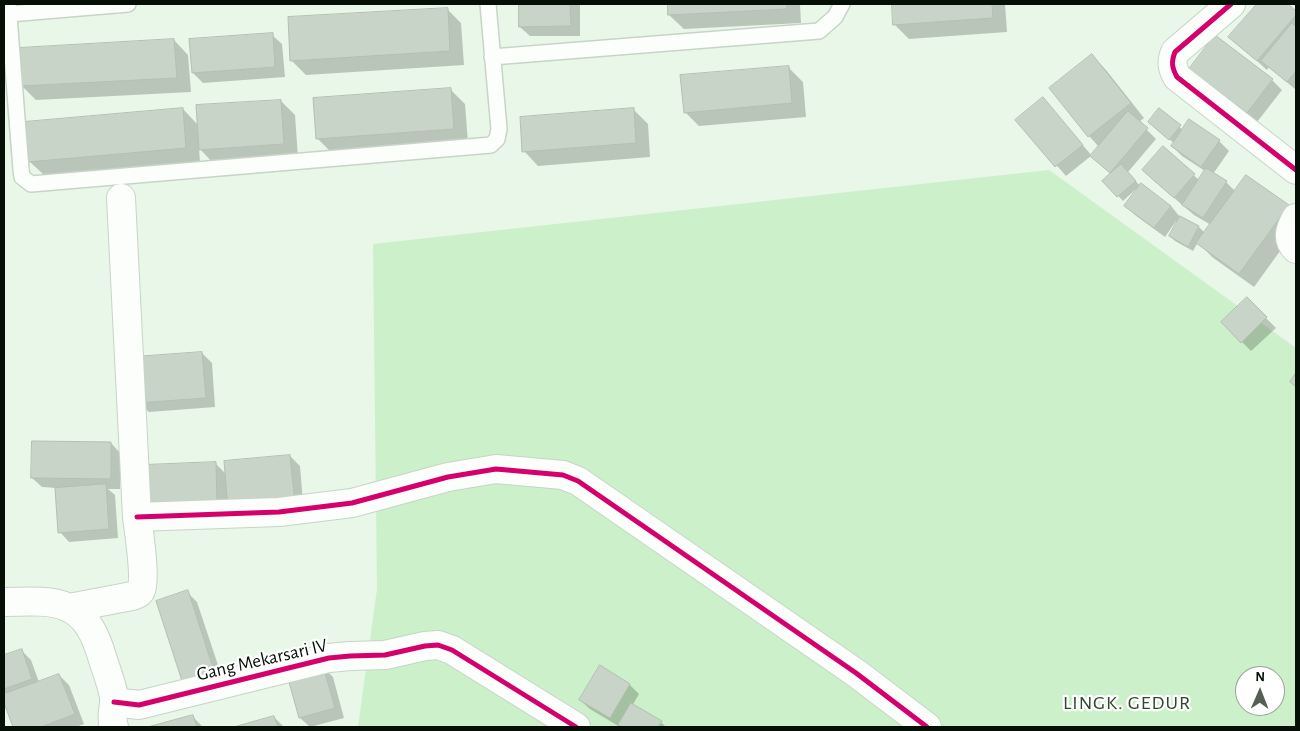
<!DOCTYPE html>
<style>
body{margin:0}
#map{position:relative;width:1300px;height:731px;overflow:hidden;background:#e8f7e7;font-family:"Alegreya Sans",sans-serif}
canvas{display:block}
.frame{position:absolute;inset:0;border:5px solid #060f06;pointer-events:none}
.north{position:absolute;left:1235px;top:666px;width:50px;height:50px;box-sizing:border-box;background:#fff;border:1px solid #9b9f9b;border-radius:50%;rotate:1deg;font-size:14px;font-weight:700;line-height:20px;text-align:center;color:#060f06}
.north::after{content:'';display:block;margin:auto;width:18px;height:22px;background:#556055;clip-path:polygon(50% 0,100% 100%,50% 72%,0 100%)}
</style>
<div id="map">
<canvas width="1300" height="731"></canvas>
<div class="frame"></div>
<div class="north">N</div>
</div>
<script>
const context = document.querySelector('canvas').getContext('2d');
context.lineJoin = 'round';
function fill(path, color) { context.fillStyle = color; context.fill(path, 'evenodd'); }
function stroke(path, color, width, dash) { context.strokeStyle = color; context.lineWidth = width; context.lineCap = dash ? 'butt' : 'round'; context.setLineDash(dash || []); context.stroke(path); }
function drawText(font, color, halo, rows, align = 'center') {
  context.font = font + ' "Alegreya Sans",sans-serif'; context.lineWidth = 4.5; context.setLineDash([]); context.textBaseline = 'middle'; context.strokeStyle = halo; context.fillStyle = color; for (const [text, x, y, turn = 0] of rows) {
    context.save(); context.translate(x, y); context.rotate((+turn || 0) * Math.PI / 180); context.textAlign = isNaN(turn) ? turn : align; if (halo) context.strokeText(text, 0, 0); context.fillText(text, 0, 0); context.restore();
  }
}
fill(new Path2D(`
 M 1049,170 L 1296,348 L 1296,727 L 358,727 L 377,589 L 373,244 ZM 1245,676 L 1275,676 L 1275,706 L 1245,706 Z`), '#ccf0ca');
fill(new Path2D(`
 M 520,4 L 580,4 L 580,36 L 530,36 L 520,27 Z
 M 669,4 L 800,4 L 801,23 L 684,29 L 669,15 Z
 M 893,4 L 1005,4 L 1007,32 L 909,39 L 895,25 Z
 M 1258,4 L 1286,4 L 1296,12 L 1296,90 L 1269,67 L 1267,70 L 1230,37 Z
 M 447,9 L 461,23 L 464,65 L 306,75 L 292,61 Z
 M 272,35 L 282,44 L 285,77 L 203,83 L 193,73 Z
 M 174,40 L 188,55 L 191,92 L 36,100 L 22,86 Z
 M 1092,56 L 1106,70 L 1144,118 L 1139,122 L 1156,139 L 1128,172 L 1140,186 L 1171,206 L 1180,217 L 1199,227 L 1205,233 L 1211,225 L 1194,215 L 1153,180 L 1163,148 L 1199,180 L 1205,171 L 1182,156 L 1172,146 L 1174,143 L 1154,127 L 1159,110 L 1183,130 L 1219,141 L 1229,151 L 1213,174 L 1226,182 L 1235,191 L 1288,206 L 1296,215 L 1296,229 L 1254,287 L 1212,257 L 1198,242 L 1193,251 L 1175,241 L 1170,236 L 1178,222 L 1176,221 L 1165,237 L 1135,215 L 1125,205 L 1137,190 L 1136,189 L 1123,201 L 1104,181 L 1111,174 L 1091,156 L 1066,176 L 1017,120 L 1052,109 L 1092,156 L 1099,147 L 1089,136 Z
 M 788,67 L 803,82 L 806,117 L 699,126 L 685,112 Z
 M 1191,69 L 1272,80 L 1282,90 L 1257,122 L 1200,79 Z
 M 451,90 L 465,104 L 468,143 L 331,152 L 317,138 Z
 M 281,101 L 295,115 L 298,158 L 214,164 L 199,148 L 200,162 L 44,175 L 29,161 L 183,109 L 198,125 Z
 M 633,109 L 648,124 L 650,157 L 538,166 L 524,151 Z
 M 1247,299 L 1276,328 L 1251,351 L 1222,322 Z
 M 202,353 L 212,363 L 215,407 L 149,412 L 139,403 Z
 M 111,443 L 120,453 L 120,489 L 108,489 L 115,495 L 118,538 L 69,542 L 60,532 L 56,488 L 42,487 L 32,478 Z
 M 290,456 L 300,466 L 304,514 L 239,519 L 146,466 L 215,463 L 226,474 Z
 M 187,592 L 197,602 L 224,683 L 194,693 Z
 M 21,650 L 31,660 L 39,682 L 59,675 L 69,685 L 84,724 L 76,727 L 14,727 L 5,703 L 4,704 L 4,695 L 7,695 L 4,691 L 4,656 Z
 M 323,667 L 333,677 L 344,718 L 310,727 L 300,718 L 289,676 Z
 M 630,685 L 639,694 L 632,706 L 661,722 L 666,727 L 623,727 L 621,725 L 620,727 L 590,709 L 580,700 Z
 M 193,717 L 203,727 L 153,727 Z
 M 274,717 L 284,727 L 239,727 Z`), '#0003');
const building = new Path2D(`
 M 519,4 L 570,4 L 571,26 L 519,27 Z
 M 668,4 L 787,4 L 787,9 L 668,15 Z
 M 892,4 L 992,4 L 993,18 L 893,25 Z
 M 1257,4 L 1288,4 L 1296,11 L 1296,15 L 1257,61 L 1228,37 Z
 M 448,8 L 450,51 L 290,61 L 288,17 Z
 M 1292,23 L 1296,27 L 1296,71 L 1287,82 L 1261,61 Z
 M 273,33 L 275,67 L 192,73 L 189,39 Z
 M 1215,35 L 1273,79 L 1247,113 L 1189,69 Z
 M 174,39 L 177,78 L 21,86 L 19,48 Z
 M 1092,54 L 1131,103 L 1088,137 L 1049,88 Z
 M 789,66 L 792,103 L 684,113 L 680,75 Z
 M 451,88 L 454,129 L 316,139 L 313,98 Z
 M 1043,97 L 1083,145 L 1055,167 L 1015,120 Z
 M 281,100 L 284,144 L 199,150 L 196,105 Z
 M 183,108 L 186,148 L 28,162 L 24,122 Z
 M 634,108 L 636,143 L 522,152 L 520,117 Z
 M 1159,108 L 1181,125 L 1169,140 L 1148,122 Z
 M 1128,111 L 1148,128 L 1110,173 L 1090,156 Z
 M 1189,119 L 1220,140 L 1201,167 L 1171,146 Z
 M 1163,146 L 1195,174 L 1174,198 L 1142,170 Z
 M 1121,164 L 1136,181 L 1117,197 L 1102,181 Z
 M 1206,168 L 1227,181 L 1203,218 L 1182,205 Z
 M 1246,175 L 1289,205 L 1239,274 L 1196,243 Z
 M 1141,183 L 1171,206 L 1154,228 L 1124,206 Z
 M 1180,216 L 1199,226 L 1188,247 L 1169,236 Z
 M 1247,297 L 1267,317 L 1241,343 L 1221,322 Z
 M 202,352 L 206,398 L 137,403 L 134,357 Z
 M 1296,373 L 1296,387 L 1290,382 Z
 M 32,441 L 111,442 L 111,479 L 31,478 Z
 M 290,455 L 295,504 L 228,510 L 224,461 Z
 M 216,462 L 217,505 L 146,508 L 145,465 Z
 M 106,484 L 109,529 L 58,533 L 55,488 Z
 M 188,590 L 215,674 L 183,684 L 156,601 Z
 M 22,649 L 32,679 L 4,689 L 4,655 Z
 M 600,665 L 630,684 L 610,718 L 579,700 Z
 M 323,666 L 335,708 L 299,718 L 287,675 Z
 M 59,674 L 75,714 L 41,727 L 13,727 L 4,703 L 4,694 Z
 M 631,703 L 662,721 L 658,727 L 623,727 L 618,725 Z
 M 193,715 L 197,727 L 148,727 Z
 M 274,716 L 278,727 L 234,727 Z`);
fill(building, '#c8d4c7');
stroke(building, '#b4bfb3', 1);
const lane = new Path2D(`
 M 8,4 L 21,169 L 22,177 L 31,184 L 491,145 L 497,139 L 499,129 L 488,4
 M 9,14 L 128,4
 M 492,57 L 819,31 L 835,17 L 842,4`);
const street = new Path2D(`
 M 1231,4 L 1175,52 C 1171,62 1172,68 1177,77 L 1296,170
 M 1296,218 C 1290,229 1286,239 1296,249
 M 137,517 L 279,512 L 352,503 L 448,477 L 496,469 L 563,475 L 578,481 L 856,673 L 927,727
 M 4,602 C 60,600 86,599 103,660 C 107,672 112,685 114,697 C 115,707 110,717 114,727
 M 69,608 L 132,596 C 135,595 140,594 141,590 C 146,578 139,532 137,517 L 121,198
 M 114,702 L 139,705 L 329,658 L 350,656 L 385,655 L 425,646 L 438,645 L 452,650 L 576,727`);
stroke(lane, '#c8d4c7', 18);
stroke(street, '#c8d4c7', 30);
stroke(lane, '#fcfefb', 15);
stroke(street, '#fcfefb', 28);
stroke(new Path2D(`
 M 1231,4 L 1175,52 C 1171,62 1172,68 1177,77 L 1296,170
 M 137,517 L 279,512 L 352,503 L 448,477 L 496,469 L 563,475 L 578,481 L 856,673 L 927,727
 M 114,702 L 139,705 L 329,658 L 350,656 L 385,655 L 425,646 L 438,645 L 452,650 L 576,727`), '#d6006c', 5);
drawText('19px', '#060f06', '#fff', [
 ["Gang Mekarsari IV",262,660,-13]
]);
context.letterSpacing = '1px';
drawText('20px', '#30472e', '#fff', [
 ["LINGK. GEDUR",1127,703]
]);
context.letterSpacing = '0px';
</script>
